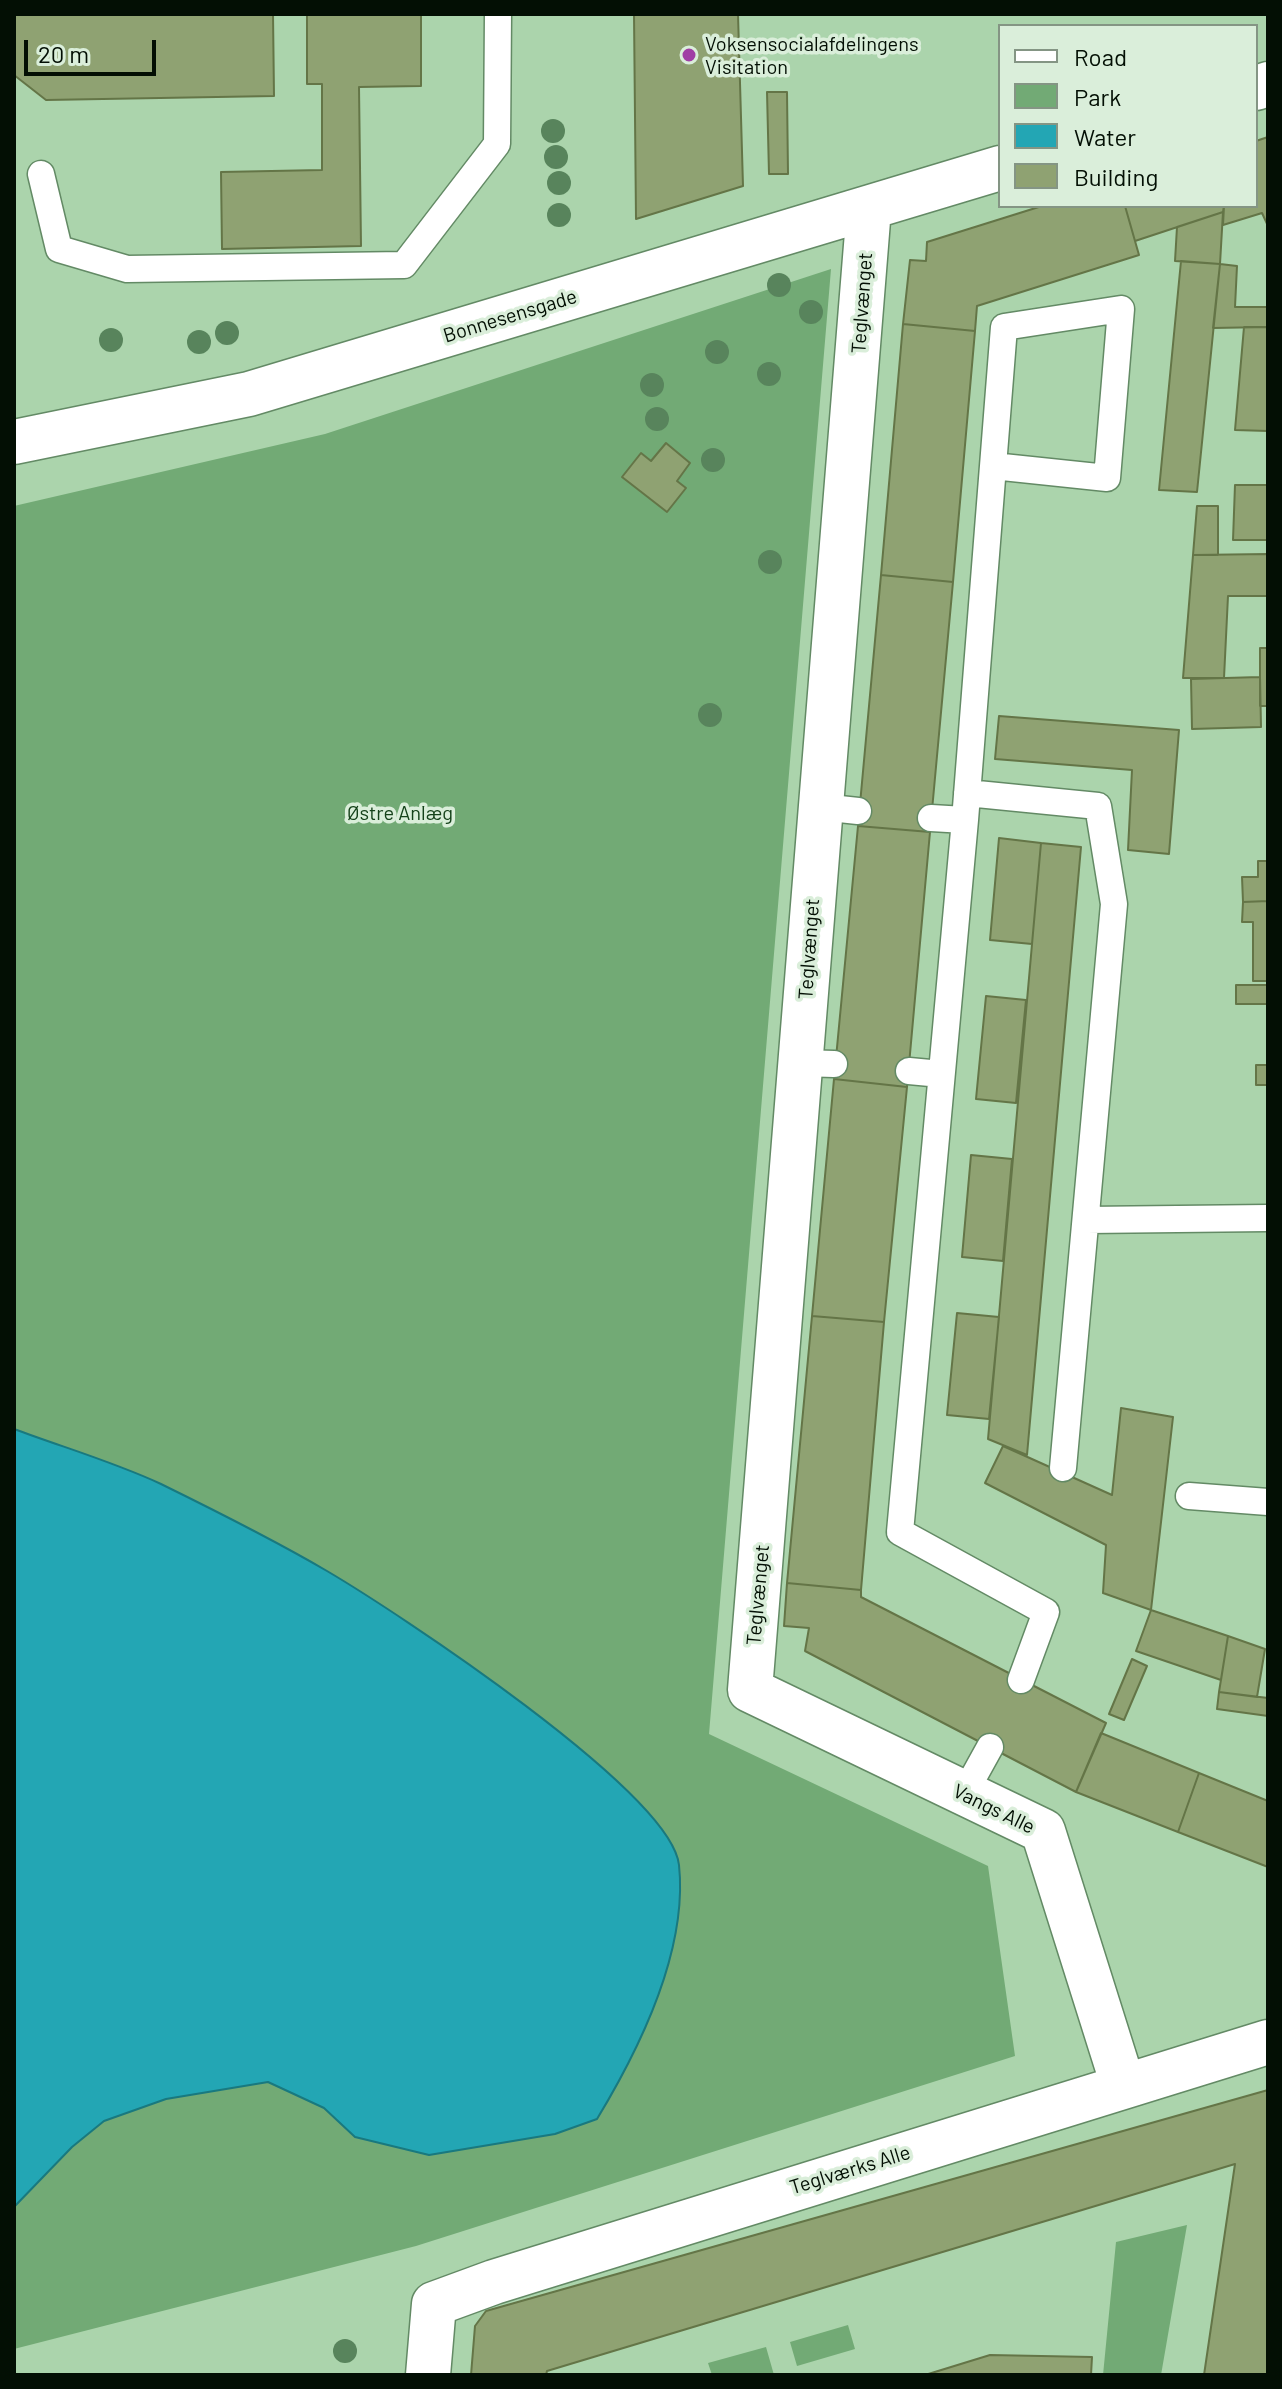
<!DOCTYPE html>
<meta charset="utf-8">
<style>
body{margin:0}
#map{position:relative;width:1282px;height:2389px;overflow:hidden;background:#abd4ac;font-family:Barlow,sans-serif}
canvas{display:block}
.frame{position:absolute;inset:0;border:16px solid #030f04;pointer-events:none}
.legend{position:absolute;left:998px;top:24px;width:260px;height:184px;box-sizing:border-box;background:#daeeda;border:2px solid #849584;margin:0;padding:10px 14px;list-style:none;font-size:24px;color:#030f04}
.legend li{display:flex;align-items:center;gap:16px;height:40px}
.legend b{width:40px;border:2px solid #849584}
.scale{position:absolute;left:24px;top:40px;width:132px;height:36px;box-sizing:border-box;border:4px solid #030f04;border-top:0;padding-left:10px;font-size:24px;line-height:28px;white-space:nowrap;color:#030f04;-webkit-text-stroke:6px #daeeda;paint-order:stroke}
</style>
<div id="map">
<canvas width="1282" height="2389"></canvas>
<div class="frame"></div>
<ul class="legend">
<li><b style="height:10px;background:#fff"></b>Road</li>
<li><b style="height:22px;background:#72aa75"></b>Park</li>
<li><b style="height:22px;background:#23a6b4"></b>Water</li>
<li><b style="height:22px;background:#8fa272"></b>Building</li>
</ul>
<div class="scale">20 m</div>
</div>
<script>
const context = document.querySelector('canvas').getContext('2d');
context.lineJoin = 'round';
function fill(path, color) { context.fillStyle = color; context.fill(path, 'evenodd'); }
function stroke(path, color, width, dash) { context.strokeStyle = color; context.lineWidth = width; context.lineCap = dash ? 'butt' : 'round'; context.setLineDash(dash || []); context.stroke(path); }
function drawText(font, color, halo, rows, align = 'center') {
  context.font = font + ' Barlow,sans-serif'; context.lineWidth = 7; context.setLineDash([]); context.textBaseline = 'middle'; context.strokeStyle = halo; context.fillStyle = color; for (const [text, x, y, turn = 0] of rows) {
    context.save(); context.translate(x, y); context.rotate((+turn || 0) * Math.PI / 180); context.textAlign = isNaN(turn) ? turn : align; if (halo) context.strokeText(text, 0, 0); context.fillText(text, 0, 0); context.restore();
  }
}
fill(new Path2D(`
 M 831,269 L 709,1734 L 988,1866 L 1015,2056 L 416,2246 L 14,2349 L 14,506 L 325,434 Z
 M 1187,2225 L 1161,2375 L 1103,2375 L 1116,2242 Z
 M 848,2325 L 855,2349 L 797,2366 L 790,2342 Z
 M 766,2347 L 774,2375 L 712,2375 L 708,2363 Z`), '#72aa75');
const water = new Path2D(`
 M 14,1429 C 62,1447 114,1462 161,1484 C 216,1511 274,1540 327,1571 C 395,1611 671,1792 679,1865 C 688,1950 640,2048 597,2119 L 555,2134 L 429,2155 L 355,2137 L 324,2108 L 268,2082 L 166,2099 L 104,2121 L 72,2147 L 14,2207 Z`);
fill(water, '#23a6b4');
stroke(water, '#19797f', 2);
const building = new Path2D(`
 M 14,14 L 273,14 L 274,96 L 46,100 L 14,75 Z
 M 307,14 L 421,14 L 421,86 L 359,87 L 361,246 L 222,249 L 221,172 L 322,170 L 322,84 L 307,84 Z
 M 634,14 L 738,14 L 743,186 L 636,219 Z
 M 767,92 L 787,92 L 788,174 L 769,174 Z
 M 1268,137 L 1268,226 L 1262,213 L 1223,225 L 1224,206 L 1256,206 L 1256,141 Z
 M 1042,206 L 1125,206 L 1139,255 L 977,306 L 975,331 L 903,324 L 910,260 L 926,261 L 927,242 Z
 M 1125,206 L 1224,206 L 1223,212 L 1135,241 Z
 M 1223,212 L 1220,264 L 1175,261 L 1177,227 Z
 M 1181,261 L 1220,264 L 1197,492 L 1159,490 Z
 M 1220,264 L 1237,266 L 1235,307 L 1268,307 L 1268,327 L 1213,328 Z
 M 903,324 L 975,331 L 953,582 L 881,575 Z
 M 1244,327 L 1268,327 L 1268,431 L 1235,430 Z
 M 666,443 L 690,463 L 677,481 L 686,488 L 667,512 L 622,477 L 641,453 L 651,461 Z
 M 1235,485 L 1268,485 L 1268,540 L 1233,540 Z
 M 1197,506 L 1218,506 L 1218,555 L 1193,555 Z
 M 1268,554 L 1268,596 L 1228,596 L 1224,678 L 1183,678 L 1193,555 Z
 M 881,575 L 953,582 L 930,832 L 858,826 Z
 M 1260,648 L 1268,648 L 1268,706 L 1260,706 Z
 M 1260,677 L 1261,727 L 1192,729 L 1191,679 Z
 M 999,716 L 1179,730 L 1169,854 L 1128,850 L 1132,770 L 995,759 Z
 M 858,826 L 930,832 L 907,1087 L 834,1079 Z
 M 999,838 L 1041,843 L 1032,944 L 990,940 Z
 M 1041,843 L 1081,847 L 1027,1455 L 988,1439 Z
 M 1258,861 L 1268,861 L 1268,901 L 1243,902 L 1242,877 L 1258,877 Z
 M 1268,901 L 1268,981 L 1253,981 L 1253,922 L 1242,922 L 1243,902 Z
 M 1236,985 L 1268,985 L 1268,1004 L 1236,1004 Z
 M 986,996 L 1026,1000 L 1016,1103 L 976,1099 Z
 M 1256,1065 L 1268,1065 L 1268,1085 L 1256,1085 Z
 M 834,1079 L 907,1087 L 884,1322 L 812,1316 Z
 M 971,1155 L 1012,1159 L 1003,1261 L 962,1257 Z
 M 957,1313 L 999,1317 L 989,1419 L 947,1415 Z
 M 812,1316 L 884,1322 L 861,1590 L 787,1583 Z
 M 1121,1408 L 1173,1417 L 1151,1610 L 1103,1593 L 1106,1545 L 985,1483 L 1003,1446 L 1112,1495 Z
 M 787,1583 L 861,1590 L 861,1597 L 1106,1723 L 1076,1792 L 805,1651 L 809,1628 L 784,1626 Z
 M 1151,1610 L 1228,1636 L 1221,1680 L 1136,1651 Z
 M 1228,1636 L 1265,1649 L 1257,1697 L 1219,1692 Z
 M 1132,1659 L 1147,1666 L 1124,1720 L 1109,1714 Z
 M 1219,1692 L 1268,1698 L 1268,1716 L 1217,1709 Z
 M 1101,1733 L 1199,1773 L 1178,1832 L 1076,1792 Z
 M 1199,1773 L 1268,1801 L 1268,1867 L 1178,1832 Z
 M 1268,2090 L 1268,2375 L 1204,2375 L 1235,2164 L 547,2371 L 546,2375 L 471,2375 L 475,2326 L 486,2311 Z
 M 990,2355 L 1092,2357 L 1091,2375 L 925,2375 Z`);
fill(building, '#8fa272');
stroke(building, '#647547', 2);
const lane = new Path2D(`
 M 41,174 L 59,249 L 127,269 L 404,265 L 497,144 L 498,14
 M 993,466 L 1107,478 L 1121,309 L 1004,327 L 965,820 L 900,1532 L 1046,1612 L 1021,1680
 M 967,793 L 1098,806 L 1114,904 L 1063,1468
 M 821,807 L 858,811
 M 931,818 L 965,820
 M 801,1063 L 834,1064
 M 909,1071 L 941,1074
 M 1087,1220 L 1268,1218
 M 1189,1496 L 1268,1502
 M 964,1794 L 990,1747`);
const street = new Path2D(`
 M 1256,88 L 1268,84
 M 869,208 L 750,1690 L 1043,1831 L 1123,2085
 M 14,442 L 249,394 L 1000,168
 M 428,2375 L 434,2304 L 494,2282 L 1268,2042`);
stroke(lane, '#638a65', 29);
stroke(street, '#638a65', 47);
stroke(lane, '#fff', 26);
stroke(street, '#fff', 44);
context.fillStyle = '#58845c';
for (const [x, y] of [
 [553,131],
 [556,157],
 [559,183],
 [559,215],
 [779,285],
 [811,312],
 [227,333],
 [111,340],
 [199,342],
 [717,352],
 [769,374],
 [652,385],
 [657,419],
 [713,460],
 [770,562],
 [710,715],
 [345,2351]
]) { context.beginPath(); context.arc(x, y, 12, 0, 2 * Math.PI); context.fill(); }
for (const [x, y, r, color] of [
 [689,55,8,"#a03ea5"]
]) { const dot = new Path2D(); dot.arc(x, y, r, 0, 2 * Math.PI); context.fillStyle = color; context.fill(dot); stroke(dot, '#daeeda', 3); }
drawText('20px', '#030f04', '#daeeda', [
 ["Voksensocialafdelingens",705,44],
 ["Visitation",705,67]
], 'left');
drawText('20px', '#030f04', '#daeeda', [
 ["Teglvænget",862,303,-86],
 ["Bonnesensgade",510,316,-17],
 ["Teglvænget",809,949,-86],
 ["Teglvænget",758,1595,-85],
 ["Vangs Alle",994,1809,26],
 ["Teglværks Alle",850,2170,-17]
]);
drawText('20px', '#15421a', '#daeeda', [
 ["Østre Anlæg",400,813]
]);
</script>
